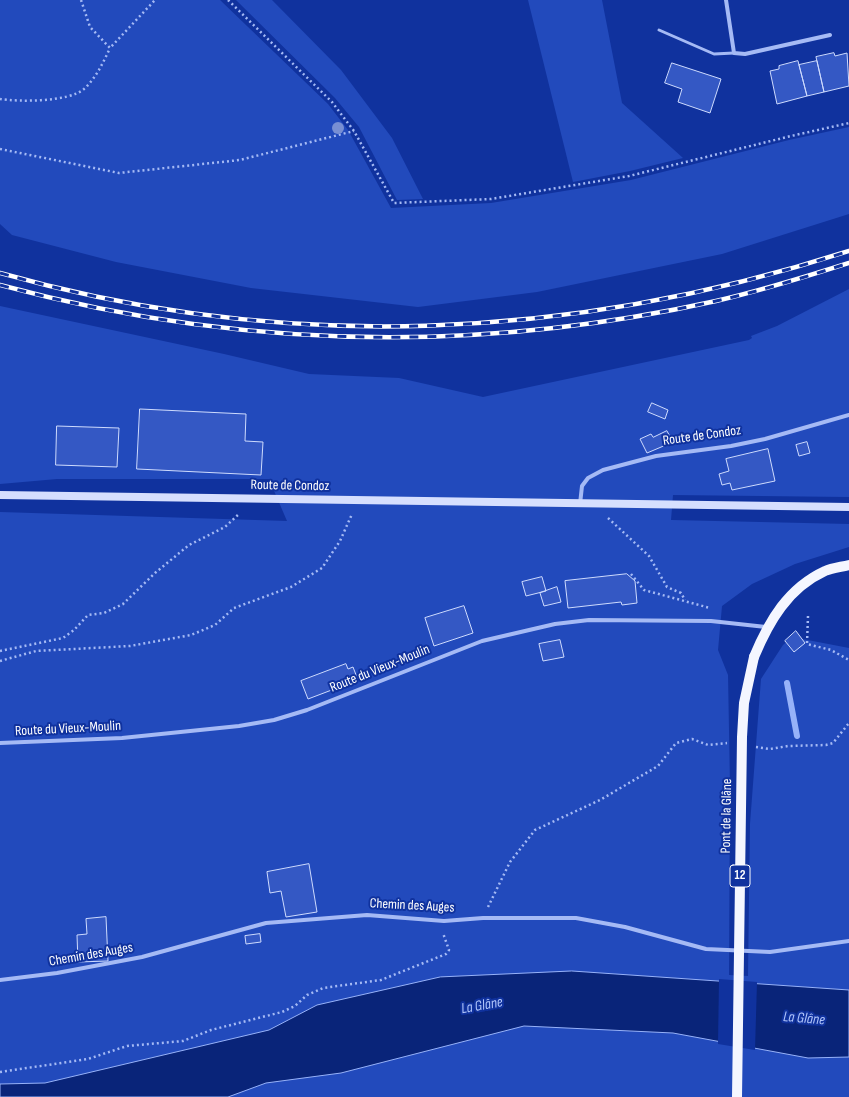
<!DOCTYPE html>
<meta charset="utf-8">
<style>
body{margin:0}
canvas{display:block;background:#10329e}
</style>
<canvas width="849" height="1097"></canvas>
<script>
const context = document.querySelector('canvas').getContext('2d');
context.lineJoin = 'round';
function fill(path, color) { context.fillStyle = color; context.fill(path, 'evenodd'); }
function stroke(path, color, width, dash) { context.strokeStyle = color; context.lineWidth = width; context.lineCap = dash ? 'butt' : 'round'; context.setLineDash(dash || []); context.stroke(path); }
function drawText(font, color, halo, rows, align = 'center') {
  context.font = font + ' "Sofia Sans Condensed",sans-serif'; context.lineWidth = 4; context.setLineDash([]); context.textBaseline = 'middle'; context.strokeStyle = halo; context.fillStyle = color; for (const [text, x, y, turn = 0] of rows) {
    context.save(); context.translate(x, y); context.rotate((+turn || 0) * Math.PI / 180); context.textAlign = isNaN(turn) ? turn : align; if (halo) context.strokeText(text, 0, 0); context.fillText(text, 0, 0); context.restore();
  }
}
fill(new Path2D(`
 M 0,0 L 220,0 L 328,104 L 348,130 L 391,208 L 491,203 L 631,180 L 789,140 L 849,127 L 849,214 L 722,254 L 537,292 L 418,307 L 251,288 L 116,262 L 12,235 L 0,224 Z
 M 236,0 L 272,0 L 341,70 L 392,138 L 423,199 L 397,200 L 359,127 L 335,98 Z
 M 528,0 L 602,0 L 622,103 L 683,158 L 630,171 L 573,182 Z
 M 849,289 L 849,497 L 673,495 L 671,520 L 849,524 L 849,547 L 795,564 L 752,584 L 722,606 L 718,650 L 728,675 L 730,786 L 729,975 L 748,976 L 750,824 L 761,679 L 783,645 L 792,637 L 849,648 L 849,1097 L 0,1097 L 0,512 L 287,521 L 269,479 L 57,479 L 0,484 L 0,306 L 224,354 L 309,374 L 399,378 L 483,397 L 749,340 L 752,338 L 751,336 L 777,326 Z`), '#224abc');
const water = new Path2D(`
 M 572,971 L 849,990 L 849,1057 L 808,1058 L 673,1033 L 524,1026 L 341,1073 L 266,1083 L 228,1097 L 0,1097 L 0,1084 L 45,1083 L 269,1030 L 317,1005 L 440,977 Z`);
fill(water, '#092479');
stroke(water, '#97b2f9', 1);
fill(new Path2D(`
 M 719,979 L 757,982 L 755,1050 L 718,1044 Z`), '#10329e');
stroke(new Path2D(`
 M 787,683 L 797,736`), '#97b2f9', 6);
const building = new Path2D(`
 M 834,53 L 835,56 L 847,53 L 849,86 L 824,92 L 816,57 Z
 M 798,61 L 807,96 L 777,104 L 770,71 L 779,69 L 779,66 Z
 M 817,61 L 824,92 L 807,96 L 799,65 Z
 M 672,63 L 721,79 L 710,113 L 678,102 L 682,89 L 665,83 Z
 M 652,403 L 668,410 L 665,419 L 648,412 Z
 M 140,409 L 246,414 L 245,441 L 263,442 L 261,475 L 137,469 Z
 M 57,426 L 119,428 L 117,467 L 56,465 Z
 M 667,431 L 673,442 L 647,453 L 640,439 L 651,434 L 653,437 Z
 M 807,442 L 810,453 L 799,456 L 796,445 Z
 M 768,449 L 775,481 L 732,490 L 730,483 L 722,485 L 719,474 L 729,471 L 726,459 Z
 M 627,574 L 635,581 L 637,603 L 622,605 L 621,602 L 568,608 L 565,581 Z
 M 542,577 L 546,591 L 526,596 L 522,582 Z
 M 557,587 L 561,602 L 544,606 L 540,593 Z
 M 464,606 L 473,633 L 434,646 L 425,618 Z
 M 796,631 L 805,643 L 794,652 L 785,641 Z
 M 560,640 L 564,657 L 543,661 L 539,644 Z
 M 346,664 L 348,669 L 353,667 L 358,680 L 308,699 L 301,681 Z
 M 309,864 L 317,912 L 286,917 L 281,891 L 270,893 L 267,872 Z
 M 106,917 L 108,961 L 78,962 L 77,935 L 87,934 L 86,919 Z
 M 260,934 L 261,942 L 246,944 L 245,936 Z`);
fill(building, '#3458c4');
stroke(building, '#cedbfe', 1);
stroke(new Path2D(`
 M 81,0 L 90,27 L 110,48 L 155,0
 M 228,0 L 332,102 L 354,131 L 394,203 L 491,199 L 629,176 L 791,136 L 849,123
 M 0,99 C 19,102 69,102 84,89 C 96,78 103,63 110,48
 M 0,149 L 119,173 L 240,160 L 354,131
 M 608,518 L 649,556 L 667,587 L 681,593 L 685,600
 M 631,574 L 644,590 L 710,608
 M 808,616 L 807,644 L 831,650 L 849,660
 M 0,651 L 63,638 L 74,630 L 88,615 L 104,613 L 123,604 L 155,573 L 189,545 L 225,527 L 240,513
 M 0,661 L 36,651 L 130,646 L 191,635 L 215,625 L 234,608 L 291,587 L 322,568 L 340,541 L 352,514
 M 756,747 L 770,749 L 788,746 L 826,745 L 833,743 L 849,723
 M 488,907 L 510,862 L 535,830 L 600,800 L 658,766 L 676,743 L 692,739 L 708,745 L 727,743
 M 0,1072 L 88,1059 L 127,1046 L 183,1041 L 211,1030 L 282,1012 L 295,1006 L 307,995 L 323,988 L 381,980 L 446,954 L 449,950 L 443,933`), '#a5baf5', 2.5, [2, 3]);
stroke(new Path2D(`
 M 659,30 L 714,54 L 734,53`), '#a5baf5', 3);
stroke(new Path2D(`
 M 726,0 L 734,53 L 745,54 L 830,35
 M 580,504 L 582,486 L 588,478 L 603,470 L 656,456 L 731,446 L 765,439 L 849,415
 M 0,743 L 122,738 L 239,726 L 274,720 L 307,710 L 482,641 L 555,624 L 589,620 L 711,621 L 766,627
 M 0,980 L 57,973 L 142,957 L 266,923 L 367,915 L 444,921 L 483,918 L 576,918 L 625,927 L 706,949 L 770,952 L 849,941`), '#a5baf5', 4);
stroke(new Path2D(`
 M 0,495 L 849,507`), '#d6dffe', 8);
stroke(new Path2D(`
 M 754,657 C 769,621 788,588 825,571 C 832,568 841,567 849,565`), '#f4f6ff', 10);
const rail = new Path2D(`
 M 0,273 C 283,353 570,341 849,251
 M 0,285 C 237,349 476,354 716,301 C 761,291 805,277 849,263`);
stroke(rail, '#fff', 4.5);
stroke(rail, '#10329e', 3, [9]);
stroke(new Path2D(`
 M 737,1097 L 742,737 L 744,703 L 754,657`), '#f4f6ff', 10);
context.fillStyle = '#788fd3';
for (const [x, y] of [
 [338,128]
]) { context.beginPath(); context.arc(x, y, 6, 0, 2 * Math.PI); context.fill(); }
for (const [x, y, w] of [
 [740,876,20]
]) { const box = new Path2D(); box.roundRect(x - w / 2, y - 11, w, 22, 3); context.fillStyle = '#10329e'; context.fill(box); stroke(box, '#fff', 1); }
drawText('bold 13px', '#fff', null, [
 ["12",740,876]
]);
drawText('14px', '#fff', '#10329e', [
 ["Route de Condoz",702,436,-8],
 ["Route de Condoz",290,486,1],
 ["Route du Vieux-Moulin",380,669,-22],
 ["Route du Vieux-Moulin",68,729,-3],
 ["Pont de la Glâne",727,816,-89],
 ["Chemin des Auges",412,906,3],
 ["Chemin des Auges",91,955,-10]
]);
drawText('italic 15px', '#b2c6fb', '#10329e', [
 ["La Glâne",482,1006,-10],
 ["La Glâne",804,1019,5]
]);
</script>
